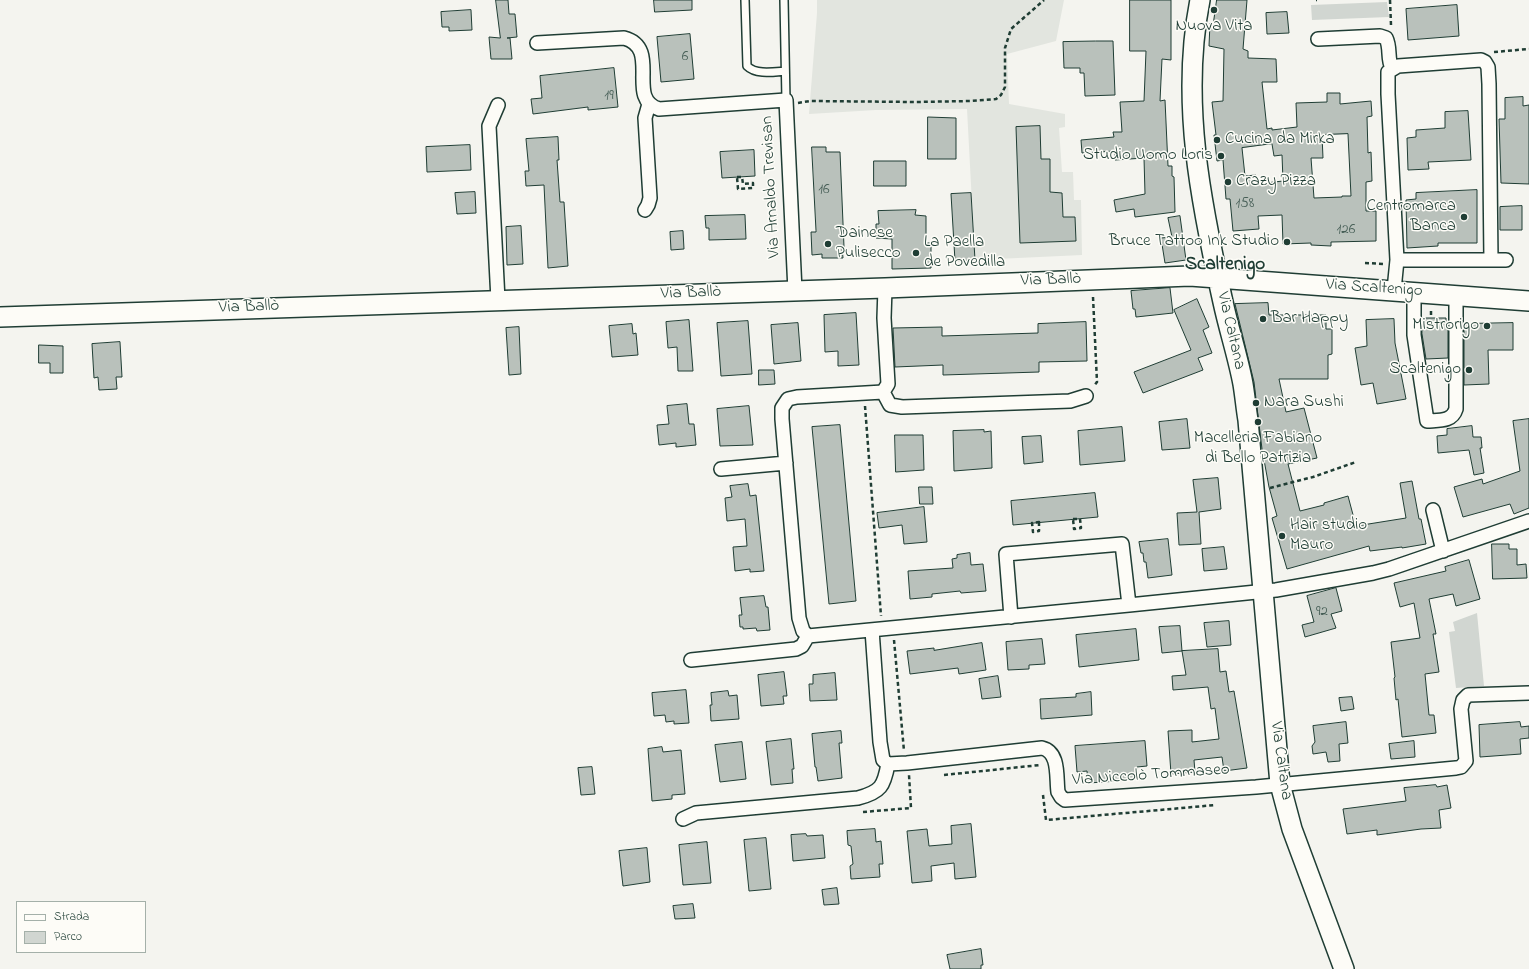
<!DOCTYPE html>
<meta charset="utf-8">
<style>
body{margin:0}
#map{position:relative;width:1529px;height:969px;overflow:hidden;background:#f4f4ef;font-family:"Indie Flower",sans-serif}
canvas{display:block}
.legend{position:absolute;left:16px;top:901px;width:130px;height:52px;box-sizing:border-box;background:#fdfcf7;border:1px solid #a4b0a9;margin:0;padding:5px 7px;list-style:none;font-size:12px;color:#1f3d34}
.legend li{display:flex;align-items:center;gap:8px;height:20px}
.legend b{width:20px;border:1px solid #a4b0a9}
</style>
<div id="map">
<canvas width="1529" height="969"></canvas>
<ul class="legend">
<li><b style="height:5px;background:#fdfcf7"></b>Strada</li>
<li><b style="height:11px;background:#d1d6d1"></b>Parco</li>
</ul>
</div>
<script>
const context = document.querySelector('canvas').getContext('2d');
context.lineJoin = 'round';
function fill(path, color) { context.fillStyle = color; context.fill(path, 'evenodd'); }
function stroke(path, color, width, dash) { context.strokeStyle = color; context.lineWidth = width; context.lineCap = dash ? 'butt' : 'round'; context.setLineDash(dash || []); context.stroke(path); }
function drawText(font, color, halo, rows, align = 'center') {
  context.font = font + ' "Indie Flower",sans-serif'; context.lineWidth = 3; context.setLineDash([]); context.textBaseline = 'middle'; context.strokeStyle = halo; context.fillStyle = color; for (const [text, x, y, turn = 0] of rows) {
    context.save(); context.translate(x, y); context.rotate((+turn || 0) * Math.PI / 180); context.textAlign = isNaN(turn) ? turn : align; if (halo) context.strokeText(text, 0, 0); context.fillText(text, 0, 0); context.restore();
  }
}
fill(new Path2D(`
 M 817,0 L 1064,0 L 1056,41 L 1007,54 L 1009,104 L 1065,114 L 1065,127 L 1059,128 L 1062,172 L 1073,172 L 1074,200 L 1081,200 L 1082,255 L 975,260 L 967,109 L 876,110 L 809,114 L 817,13 Z`), '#e2e5df');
fill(new Path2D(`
 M 1387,2 L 1389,17 L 1312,20 L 1311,5 Z
 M 1477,613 L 1484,686 L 1456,688 L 1449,632 L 1455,631 L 1453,622 Z`), '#d1d6d1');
const building = new Path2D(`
 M 496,0 L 508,0 L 509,14 L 515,14 L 517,37 L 507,38 L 510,38 L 512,59 L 491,59 L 489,37 L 500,38 Z
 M 654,0 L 692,0 L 692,10 L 655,12 Z
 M 1130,0 L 1171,0 L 1171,60 L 1162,59 L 1160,101 L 1165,100 L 1168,166 L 1172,166 L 1172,176 L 1174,177 L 1175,212 L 1135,217 L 1134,209 L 1116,212 L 1114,200 L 1145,194 L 1144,158 L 1115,160 L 1115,151 L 1082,153 L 1081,140 L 1114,137 L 1113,132 L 1122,132 L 1120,102 L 1144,101 L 1146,51 L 1130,51 Z
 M 1217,0 L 1247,0 L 1243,49 L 1248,51 L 1248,58 L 1276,59 L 1277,82 L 1262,82 L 1267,129 L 1272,128 L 1272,130 L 1297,127 L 1296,103 L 1327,102 L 1327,93 L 1340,93 L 1340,104 L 1371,101 L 1372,116 L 1367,117 L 1368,153 L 1371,152 L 1372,181 L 1366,182 L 1366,211 L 1376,211 L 1376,241 L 1331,242 L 1331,246 L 1311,245 L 1311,243 L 1283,244 L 1282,215 L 1258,216 L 1259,229 L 1233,231 L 1230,199 L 1226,199 L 1223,160 L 1217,161 L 1214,135 L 1216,135 L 1212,102 L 1223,101 L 1224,49 L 1209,46 L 1210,23 L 1213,23 ZM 1348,134 L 1351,196 L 1342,196 L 1342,197 L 1314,198 L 1311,158 L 1323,158 L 1322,135 ZM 1272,144 L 1274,156 L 1282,155 L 1283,181 L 1257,184 L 1256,175 L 1245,176 L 1242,148 Z
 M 1457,5 L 1459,36 L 1408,40 L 1406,9 Z
 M 471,10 L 472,30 L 449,31 L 449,27 L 442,27 L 441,12 Z
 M 1287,12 L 1289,33 L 1267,34 L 1266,13 Z
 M 690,34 L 694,79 L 661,82 L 657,37 Z
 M 1096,41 L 1113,41 L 1115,95 L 1085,96 L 1084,73 L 1080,73 L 1080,68 L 1064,68 L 1063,42 Z
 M 614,68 L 618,107 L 588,110 L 588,107 L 533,114 L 531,99 L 542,98 L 540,76 Z
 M 1523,97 L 1523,106 L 1529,105 L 1529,184 L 1501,183 L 1499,119 L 1505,119 L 1505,98 Z
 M 1468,111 L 1471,160 L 1428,162 L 1429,169 L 1408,170 L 1407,138 L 1416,137 L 1416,130 L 1445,128 L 1445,112 Z
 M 928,117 L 956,118 L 956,159 L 928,159 Z
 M 1040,126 L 1041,159 L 1050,159 L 1050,192 L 1062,193 L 1063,217 L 1075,217 L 1076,241 L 1020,243 L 1016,127 Z
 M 558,137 L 559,160 L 557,160 L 560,202 L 564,202 L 568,266 L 548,268 L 544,185 L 526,186 L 525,171 L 529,171 L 526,139 Z
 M 470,145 L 471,170 L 427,172 L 426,147 Z
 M 812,147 L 826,147 L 826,152 L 840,152 L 844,247 L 842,247 L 843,258 L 822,258 L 822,254 L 812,255 L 811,232 L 816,232 L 816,231 Z
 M 754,150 L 755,176 L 722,178 L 720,152 Z
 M 874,161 L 906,161 L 906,186 L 874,186 Z
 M 1477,190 L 1477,243 L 1438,243 L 1438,246 L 1407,248 L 1406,200 L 1416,199 L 1416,193 Z
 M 475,192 L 476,213 L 457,214 L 455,193 Z
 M 971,193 L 975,260 L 955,261 L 951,194 Z
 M 1522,206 L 1522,230 L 1500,230 L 1500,207 Z
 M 916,210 L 915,215 L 926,216 L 926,243 L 931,243 L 931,268 L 892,269 L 892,239 L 876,238 L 876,224 L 879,224 L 878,211 Z
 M 745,215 L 746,239 L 709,240 L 709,228 L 706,228 L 705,216 Z
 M 1180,216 L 1186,260 L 1165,263 L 1161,238 L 1172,237 L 1168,218 Z
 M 521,226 L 523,264 L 507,265 L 506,227 Z
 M 683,231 L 684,249 L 671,250 L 670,232 Z
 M 1170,288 L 1173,313 L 1136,317 L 1135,309 L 1133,309 L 1131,291 Z
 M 1197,299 L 1209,327 L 1203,330 L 1212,353 L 1198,358 L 1203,370 L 1143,393 L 1134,372 L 1191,350 L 1174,310 Z
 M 1268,303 L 1269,315 L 1326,315 L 1326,329 L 1332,329 L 1332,354 L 1328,355 L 1328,379 L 1279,379 L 1286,412 L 1304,408 L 1317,458 L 1288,464 L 1300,511 L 1324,505 L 1324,503 L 1348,496 L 1356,526 L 1406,518 L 1400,483 L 1412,481 L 1419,519 L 1421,519 L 1426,544 L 1402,548 L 1402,547 L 1370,551 L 1369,546 L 1287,569 L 1272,518 L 1277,516 L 1269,487 L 1262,449 L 1254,382 L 1235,304 Z
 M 856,313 L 859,365 L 838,366 L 838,351 L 825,352 L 824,315 Z
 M 1422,318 L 1446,318 L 1446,325 L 1448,325 L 1448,358 L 1426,359 L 1422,334 Z
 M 1394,319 L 1395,343 L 1406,399 L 1377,404 L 1373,383 L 1361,385 L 1355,348 L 1367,346 L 1366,320 Z
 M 689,320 L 693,371 L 678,371 L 677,347 L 668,348 L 666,322 Z
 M 748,321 L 752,374 L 721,376 L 717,323 Z
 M 1086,322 L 1087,361 L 1039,362 L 1039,372 L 943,375 L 943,365 L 895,367 L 893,328 L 942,327 L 942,336 L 1038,333 L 1038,324 Z
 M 798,323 L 801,361 L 774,364 L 771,325 Z
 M 1513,323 L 1513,350 L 1488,350 L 1489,384 L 1464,385 L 1464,324 Z
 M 632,324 L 633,334 L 636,333 L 638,355 L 612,357 L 609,326 Z
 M 519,327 L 521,374 L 509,375 L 506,328 Z
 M 120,342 L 122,377 L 116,377 L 117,389 L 99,390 L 98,377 L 94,378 L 92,344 Z
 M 39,345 L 63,346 L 63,373 L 50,373 L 50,363 L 39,363 Z
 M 759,370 L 774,370 L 775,384 L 759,385 Z
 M 687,404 L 689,424 L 694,424 L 696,445 L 676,447 L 676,443 L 659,445 L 657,425 L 669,424 L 667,406 Z
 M 749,406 L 753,445 L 720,446 L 717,409 Z
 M 1187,419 L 1190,448 L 1162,450 L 1159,422 Z
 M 1529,419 L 1529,508 L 1514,514 L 1510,504 L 1463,517 L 1454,487 L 1482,479 L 1483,484 L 1520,471 L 1513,421 Z
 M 840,425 L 856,601 L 829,604 L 812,427 Z
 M 1472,426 L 1473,437 L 1481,437 L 1482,448 L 1480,448 L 1484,473 L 1474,475 L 1469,450 L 1438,453 L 1437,436 L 1447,435 L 1447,429 Z
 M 1122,427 L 1125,461 L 1080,465 L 1078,431 Z
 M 984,430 L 984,432 L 991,431 L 992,468 L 954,471 L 953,431 Z
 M 895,435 L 923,435 L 924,470 L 896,472 Z
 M 1041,436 L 1043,462 L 1024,464 L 1022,437 Z
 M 1218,478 L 1221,509 L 1199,512 L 1201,544 L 1179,545 L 1177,513 L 1197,512 L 1193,480 Z
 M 748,484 L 750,496 L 756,495 L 764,571 L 750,572 L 750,569 L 735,571 L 733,547 L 747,546 L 745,519 L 727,521 L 725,498 L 732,497 L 730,486 Z
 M 919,487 L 932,487 L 933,504 L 920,504 Z
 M 1095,493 L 1098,517 L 1013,525 L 1011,501 Z
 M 924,507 L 927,542 L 904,544 L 902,525 L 879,528 L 877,513 Z
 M 1168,539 L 1172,575 L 1148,578 L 1146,562 L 1144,562 L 1143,553 L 1141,553 L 1139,542 Z
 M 1492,544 L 1509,544 L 1509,549 L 1517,549 L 1517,565 L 1526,564 L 1527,578 L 1493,579 Z
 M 1224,547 L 1227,569 L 1204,571 L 1202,549 Z
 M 970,553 L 971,565 L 983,564 L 986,591 L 961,593 L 960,591 L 932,594 L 932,597 L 910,599 L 908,571 L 953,568 L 952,559 L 957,558 L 957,555 Z
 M 1469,560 L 1480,599 L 1456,606 L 1453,594 L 1429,599 L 1436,634 L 1433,634 L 1439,672 L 1425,674 L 1429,715 L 1434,715 L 1436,733 L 1402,737 L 1398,699 L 1396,700 L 1394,678 L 1395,677 L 1391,642 L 1420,638 L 1414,603 L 1400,607 L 1394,583 L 1446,571 L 1445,567 Z
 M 1336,588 L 1342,611 L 1331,614 L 1336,628 L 1305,637 L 1302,625 L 1314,622 L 1307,596 Z
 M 764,596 L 766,607 L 768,607 L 770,630 L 757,631 L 756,628 L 743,629 L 743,627 L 740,627 L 739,615 L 742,615 L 740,598 Z
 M 1229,621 L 1231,645 L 1207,647 L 1204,623 Z
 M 1180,626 L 1182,651 L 1162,653 L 1159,627 Z
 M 1136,629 L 1139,660 L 1079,667 L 1076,635 Z
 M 1042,639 L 1045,664 L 1029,665 L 1029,669 L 1008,670 L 1006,642 Z
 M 982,643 L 986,670 L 959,674 L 958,668 L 910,674 L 907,651 L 934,648 L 934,650 Z
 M 1218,649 L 1220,672 L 1226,671 L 1229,692 L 1234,691 L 1247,768 L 1224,771 L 1222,757 L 1194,760 L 1195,772 L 1171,774 L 1168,731 L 1192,730 L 1192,742 L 1219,739 L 1215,708 L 1211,709 L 1208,687 L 1173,690 L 1172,676 L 1186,675 L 1182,651 Z
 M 784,672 L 787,696 L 783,696 L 784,704 L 761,706 L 758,675 Z
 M 835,673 L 837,700 L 810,701 L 809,684 L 813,684 L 813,675 Z
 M 998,676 L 1001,697 L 982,699 L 979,679 Z
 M 686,690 L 689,723 L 674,724 L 674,721 L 666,722 L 665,715 L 654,716 L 652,693 Z
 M 728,691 L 729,696 L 737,695 L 739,719 L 711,721 L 710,705 L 712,705 L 711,693 Z
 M 1091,692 L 1092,715 L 1041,719 L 1040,699 L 1076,697 L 1076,694 Z
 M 1352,697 L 1354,709 L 1341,711 L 1339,698 Z
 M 1346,722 L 1348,743 L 1339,744 L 1340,761 L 1328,762 L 1326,752 L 1313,754 L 1312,746 L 1315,742 L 1313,726 Z
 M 1520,722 L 1521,727 L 1529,726 L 1529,738 L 1520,739 L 1521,754 L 1480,757 L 1479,725 Z
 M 841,731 L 842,743 L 839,743 L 842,778 L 818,781 L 816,767 L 815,767 L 812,734 Z
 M 791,739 L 794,769 L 792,769 L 793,783 L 771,785 L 766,742 Z
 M 1145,741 L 1147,766 L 1137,767 L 1138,778 L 1119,781 L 1088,783 L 1087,771 L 1077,772 L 1075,746 Z
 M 1414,741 L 1415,757 L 1391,759 L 1389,744 Z
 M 742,742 L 746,779 L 720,782 L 715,745 Z
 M 662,747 L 663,752 L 681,750 L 685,794 L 672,795 L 672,799 L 652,801 L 648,749 Z
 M 592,767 L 595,794 L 581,795 L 578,768 Z
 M 1436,785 L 1437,787 L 1447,785 L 1451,808 L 1439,810 L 1441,828 L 1421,829 L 1377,835 L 1377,830 L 1347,834 L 1343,809 L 1406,801 L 1404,788 Z
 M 971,824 L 976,877 L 955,879 L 954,863 L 931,866 L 932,881 L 912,883 L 907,831 L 927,829 L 929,846 L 952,844 L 951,826 Z
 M 875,829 L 876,842 L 881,841 L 883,864 L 879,864 L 880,877 L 851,879 L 850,866 L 853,864 L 851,846 L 848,845 L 847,831 Z
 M 806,834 L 807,836 L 823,835 L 825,858 L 793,861 L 791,835 Z
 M 766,838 L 771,889 L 749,891 L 744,840 Z
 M 707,842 L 711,883 L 683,885 L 679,845 Z
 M 647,848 L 650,882 L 623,886 L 619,851 Z
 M 837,888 L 839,904 L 824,905 L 822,890 Z
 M 693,904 L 695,918 L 675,919 L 673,906 Z
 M 981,949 L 983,965 L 981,965 L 981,969 L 950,969 L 947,955 Z`);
fill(building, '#b9c1bb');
stroke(building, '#1f3d34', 1);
const service = new Path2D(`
 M 745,0 L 747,66 C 756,75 773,72 785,71
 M 784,0 L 786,100`);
const minor = new Path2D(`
 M 1318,39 L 1380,36 L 1386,38 C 1391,48 1387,59 1392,68
 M 537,43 L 624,38 C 662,48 625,99 659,109 L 786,100 L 795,291
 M 498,105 L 489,126 L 498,300
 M 645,210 L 648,205 L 650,198 L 645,118 L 649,104
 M 1397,260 L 1388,94 L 1388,72 L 1398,66 L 1481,60 L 1485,62 L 1488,67 L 1489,84 L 1491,260
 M 1394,290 L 1397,260 L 1506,260
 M 1414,292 L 1414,335 L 1427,421 C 1439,420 1452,422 1456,409 L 1456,296
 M 883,392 L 890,405 L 902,407 L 1070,401 L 1086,396
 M 883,392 L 888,384 L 884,318 L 885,288
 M 721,469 L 786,463
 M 1433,510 L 1443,551
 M 1129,605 L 1276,590 L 1373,573 L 1389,569 L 1529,521
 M 872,630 L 880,742 L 883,760 L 888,764 L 907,763 L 1042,748 C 1060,752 1056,778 1058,792 L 1061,797 L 1065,800 L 1256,787 L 1456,768 L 1461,767 L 1466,761 L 1461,709 L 1463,700 L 1468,695 L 1529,693
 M 808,636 L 803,631 L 799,618 L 782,419 L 782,408 L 788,399 L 797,397 L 883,392
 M 691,660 L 796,649 L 802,646 L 808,636 L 1129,605 L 1122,544 L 1006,554 L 1011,617
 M 683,819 L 696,813 L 858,798 C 881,792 884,786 888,764`);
const secondary = new Path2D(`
 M 1200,0 C 1180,100 1201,204 1223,302 C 1229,330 1238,357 1243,384 C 1245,396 1246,408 1248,420 L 1280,784 L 1292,829 L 1344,969
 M 0,317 L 885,288 L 1190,276 L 1529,301`);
stroke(service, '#1f3d34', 10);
stroke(minor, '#1f3d34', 16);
stroke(secondary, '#1f3d34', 22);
stroke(new Path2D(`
 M 1316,0 L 1317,0
 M 1390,0 L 1391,25
 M 1494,52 L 1529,49
 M 798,103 L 810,101 L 914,102 L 971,101 L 996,99 L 1001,95 L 1005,87 L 1005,48 L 1011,29 L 1044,0
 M 737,177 L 742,177 L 743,184 L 753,183 L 753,188 L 738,189 Z
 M 1365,263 L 1384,264
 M 1093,297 L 1097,382 L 1094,386
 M 1431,315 L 1431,309
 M 865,406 L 881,616
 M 1270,488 L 1313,477 L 1356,462
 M 1073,519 L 1080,519 L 1081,528 L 1074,529 Z
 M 1039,522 L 1039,531 L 1033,532 L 1032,523 Z
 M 894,640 L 904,751
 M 944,775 L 1040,765 L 1041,766
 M 1043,795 L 1046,820 L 1216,805
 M 863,812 L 911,808 L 909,775`), '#1f3d34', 2.5, [4, 3]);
stroke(service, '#fdfcf7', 7);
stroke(minor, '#fdfcf7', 13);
stroke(secondary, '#fdfcf7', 19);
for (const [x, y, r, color] of [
 [1214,10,4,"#1f3d34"],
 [1217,140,4,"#1f3d34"],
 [1221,156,4,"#1f3d34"],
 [1228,182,4,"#1f3d34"],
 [1464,217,4,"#1f3d34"],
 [1287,242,4,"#1f3d34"],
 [828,244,4,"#1f3d34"],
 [916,253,4,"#1f3d34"],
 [1263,319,4,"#1f3d34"],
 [1487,326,4,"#1f3d34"],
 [1469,370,4,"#1f3d34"],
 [1256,403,4,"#1f3d34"],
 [1258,422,4,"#1f3d34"],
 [1282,536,4,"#1f3d34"]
]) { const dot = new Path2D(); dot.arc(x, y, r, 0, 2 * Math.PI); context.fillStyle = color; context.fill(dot); stroke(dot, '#fdfcf7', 1.5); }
drawText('15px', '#465e56', null, [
 ["6",685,58],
 ["19",609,97],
 ["16",824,191],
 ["158",1245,205],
 ["126",1346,231],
 ["92",1322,613]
]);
drawText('17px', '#1f3d34', '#fdfcf7', [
 ["Nuova Vita",1214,27,"center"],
 ["Cucina da Mirka",1225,140],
 ["Studio Uomo Loris",1213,156,"right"],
 ["Crazy Pizza",1236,182],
 ["Centromarca",1456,207,"right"],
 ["Banca",1456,227,"right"],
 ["Dainese",836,234],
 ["Pulisecco",836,254],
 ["Bruce Tattoo Ink Studio",1279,242,"right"],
 ["La Paella",924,243],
 ["de Povedilla",924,263],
 ["Bar Happy",1271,319],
 ["Mistrorigo",1479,326,"right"],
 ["Scaltenigo",1461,370,"right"],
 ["Nara Sushi",1264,403],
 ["Macelleria Fabiano",1258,439,"center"],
 ["di Bello Patrizia",1258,459,"center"],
 ["Hair studio",1290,526],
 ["Mauro",1290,546]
], 'left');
drawText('17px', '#1f3d34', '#fdfcf7', [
 ["Via Arnaldo Trevisan",772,187,-93],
 ["Via Ballò",1051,281,-2],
 ["Via Scaltenigo",1374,289,4],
 ["Via Ballò",691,294,-2],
 ["Via Ballò",249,308,-2],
 ["Via Caltana",1230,331,77],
 ["Via Caltana",1280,761,82],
 ["Via Niccolò Tommaseo",1151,776,-4]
]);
drawText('bold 19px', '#1f3d34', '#fdfcf7', [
 ["Scaltenigo",1225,266]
]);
</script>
